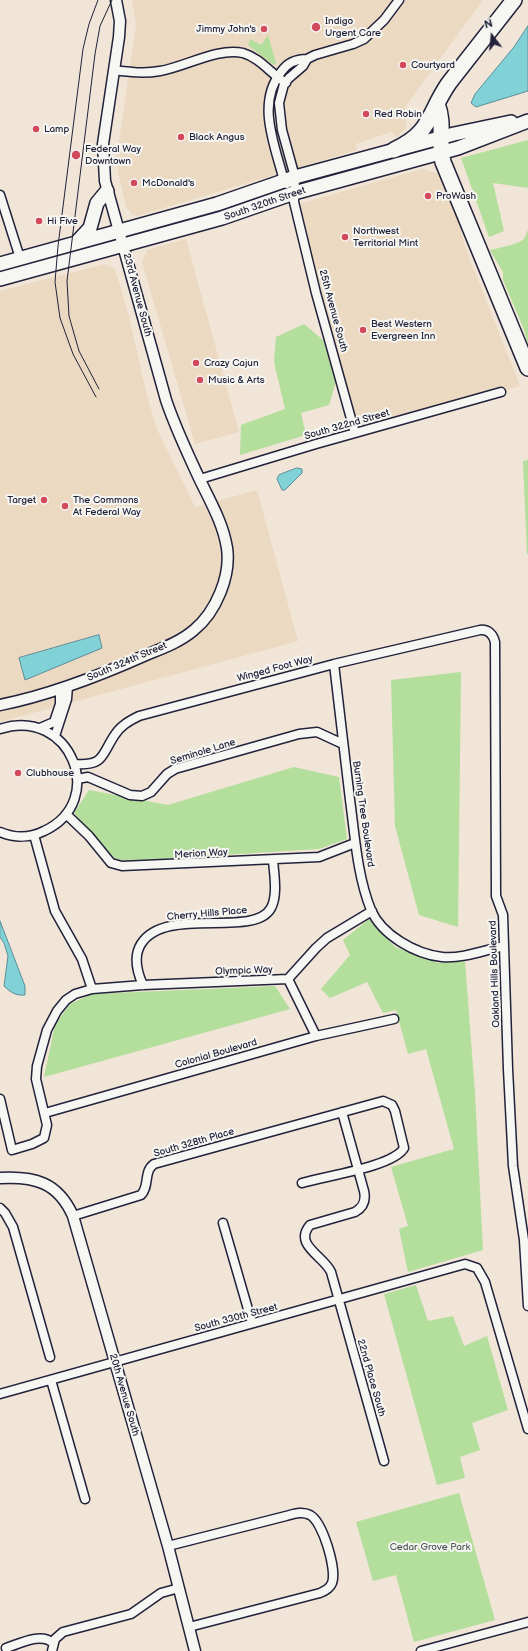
<!DOCTYPE html>
<style>
body{margin:0}
#map{position:relative;width:528px;height:1651px;overflow:hidden;background:#f0e5d6;font-family:"Balsamiq Sans",sans-serif}
canvas{display:block}
.north{position:absolute;left:472px;top:16px;width:40px;height:40px;-webkit-text-stroke:3px #f6f6f2;paint-order:stroke;rotate:344deg;font-size:11px;font-weight:700;line-height:16px;text-align:center;color:#22223b}
.north::after{content:'';display:block;margin:auto;width:14px;height:18px;background:#22223b;clip-path:polygon(50% 0,100% 100%,50% 72%,0 100%)}
</style>
<div id="map">
<canvas width="528" height="1651"></canvas>
<div class="north">N</div>
</div>
<script>
const context = document.querySelector('canvas').getContext('2d');
context.lineJoin = 'round';
function fill(path, color) { context.fillStyle = color; context.fill(path, 'evenodd'); }
function stroke(path, color, width, dash) { context.strokeStyle = color; context.lineWidth = width; context.lineCap = dash ? 'butt' : 'round'; context.setLineDash(dash || []); context.stroke(path); }
function drawText(font, color, halo, rows, align = 'center') {
  context.font = font + ' "Balsamiq Sans",sans-serif'; context.lineWidth = 4; context.setLineDash([]); context.textBaseline = 'middle'; context.strokeStyle = halo; context.fillStyle = color; for (const [text, x, y, turn = 0] of rows) {
    context.save(); context.translate(x, y); context.rotate((+turn || 0) * Math.PI / 180); context.textAlign = isNaN(turn) ? turn : align; if (halo) context.strokeText(text, 0, 0); context.fillText(text, 0, 0); context.restore();
  }
}
fill(new Path2D(`
 M 132,0 L 483,0 L 405,107 L 406,128 L 397,137 L 391,132 L 356,144 L 357,150 L 137,216 L 133,215 L 126,207 L 118,172 L 117,155 L 136,25 Z
 M 422,169 L 440,174 L 447,189 L 458,219 L 464,244 L 520,386 L 355,433 L 295,205 Z
 M 186,239 L 239,432 L 195,444 L 142,262 L 147,250 Z
 M 105,264 L 115,269 L 129,316 L 146,392 L 156,427 L 195,507 L 257,490 L 298,641 L 0,722 L 0,291 Z`), '#ecd9c2');
fill(new Path2D(`
 M 268,35 L 276,63 L 274,65 L 248,45 L 250,39 L 261,45 Z
 M 528,140 L 528,188 L 493,183 L 504,231 L 489,237 L 461,158 Z
 M 528,230 L 528,345 L 523,327 L 503,280 L 503,272 L 490,250 C 499,248 519,244 524,239 C 526,236 526,233 528,230 Z
 M 304,324 L 323,340 L 336,381 L 329,405 L 301,413 L 306,435 L 240,455 L 241,425 L 285,409 L 274,362 L 276,337 Z
 M 528,460 L 528,554 L 527,554 L 523,461 Z
 M 461,672 L 458,927 L 419,915 L 395,826 L 391,680 Z
 M 294,767 L 339,777 L 347,839 L 319,849 L 126,861 L 114,858 L 74,813 L 89,790 L 168,805 Z
 M 369,919 L 395,947 L 438,963 L 465,961 L 475,1093 L 483,1250 L 408,1272 L 399,1229 L 408,1226 L 391,1167 L 454,1149 L 426,1049 L 408,1054 L 396,1010 L 383,1013 L 367,982 L 330,998 L 321,989 L 350,955 L 343,940 Z
 M 275,986 L 290,1009 L 44,1077 L 55,1025 L 70,1004 L 92,994 Z
 M 416,1285 L 428,1321 L 453,1316 L 464,1346 L 487,1336 L 508,1410 L 472,1423 L 480,1450 L 460,1457 L 465,1478 L 437,1485 L 384,1294 Z
 M 459,1493 L 495,1620 L 414,1642 L 396,1575 L 373,1581 L 356,1522 Z`), '#b3de9c');
const water = new Path2D(`
 M 528,26 L 528,91 L 476,107 L 471,103 L 475,94 L 514,47 Z
 M 297,468 L 302,469 L 302,473 L 285,490 L 282,490 L 277,479 L 279,475 Z
 M 99,635 L 102,648 L 25,680 L 19,658 Z
 M 0,921 L 25,986 L 25,995 C 16,996 10,992 4,986 L 8,956 L 4,943 L 0,937 Z`);
fill(water, '#81d2d7');
stroke(water, '#5b8c99', 1);
const minor = new Path2D(`
 M 114,70 C 129,72 144,74 160,71 C 185,67 218,47 243,53 C 260,58 271,74 286,83
 M 287,184 L 284,181 C 275,145 256,104 281,72 C 287,63 297,59 307,59
 M 0,195 L 20,258
 M 355,433 L 316,293 L 294,202 L 295,177 L 282,130 L 279,103 L 284,84 L 289,78 L 303,66 L 307,59 L 315,55 L 353,44 L 364,39 L 384,20 L 399,0
 M 200,479 L 316,444 L 501,392
 M 334,664 C 339,709 345,754 350,800 C 355,836 357,875 371,910 C 382,935 415,954 442,957 C 462,959 485,950 504,946
 M 40,728 L 54,722 L 60,704 L 60,689
 M 0,729 C 70,706 109,801 44,831 C 30,838 14,838 0,832
 M 55,736 L 67,699 L 68,686
 M 75,764 C 104,766 101,756 114,736 C 120,726 129,721 139,716 L 334,664 L 480,630 C 488,629 493,634 495,642 L 496,896 L 503,915 L 508,1069 L 513,1166 L 524,1240 L 528,1306
 M 77,779 L 88,777 L 130,795 L 142,796 L 151,792 L 167,774 L 175,769 L 299,734 L 317,732 L 343,744
 M 66,814 L 89,836 L 111,863 L 122,866 L 319,857 L 355,843
 M 34,835 L 55,911 L 82,959 L 92,989
 M 288,979 L 316,1036
 M 143,985 C 137,972 133,957 141,944 C 165,905 254,939 271,908 C 278,895 274,874 273,860
 M 0,1099 L 12,1150 L 32,1144 L 44,1138 L 47,1125 L 36,1079 L 37,1066 L 47,1030 L 57,1011 L 66,1000 L 75,994 L 92,989 L 143,985 L 288,979 L 316,948 L 327,938 L 372,911
 M 342,1112 L 364,1191 C 366,1200 364,1207 355,1212 L 310,1225 C 293,1245 324,1256 331,1272 L 384,1461
 M 45,1113 L 316,1036 L 394,1019
 M 0,1208 L 5,1213 L 13,1227 L 50,1357
 M 73,1216 L 141,1195 C 150,1186 143,1172 154,1164 L 383,1101 L 392,1105 L 395,1111 L 404,1148 C 393,1167 324,1176 302,1183
 M 223,1223 L 252,1323
 M 51,1380 L 85,1499
 M 0,1394 L 465,1264 L 477,1268 L 485,1282 L 528,1429
 M 168,1546 L 286,1516 C 294,1514 302,1511 310,1515 C 323,1522 337,1570 332,1583 C 330,1588 325,1591 320,1593 L 189,1627
 M 6,1648 C 19,1644 41,1632 53,1643
 M 52,1651 L 55,1639 L 63,1632 L 131,1614 L 161,1593 L 179,1588
 M 421,1651 L 528,1622`);
const tertiary = new Path2D(`
 M 0,705 C 50,695 99,676 146,655 C 163,648 180,642 194,630 C 216,612 231,576 227,548 C 223,523 210,501 199,478 C 187,452 175,427 166,400 L 105,181 L 103,144 L 119,37 L 120,21 L 116,0
 M 0,1178 C 34,1176 58,1182 73,1216 L 168,1546 L 195,1651`);
const primary = new Path2D(`
 M 77,242 L 90,228 L 97,203 L 107,191
 M 0,264 L 217,204 L 295,177 L 454,134 L 511,122
 M 0,279 L 222,218 L 294,193 L 458,148 L 528,121`);
const motorway = new Path2D(`
 M 437,104 C 445,123 438,143 443,162 L 528,368
 M 394,150 C 432,133 428,113 449,83 L 514,0`);
stroke(minor, '#22223b', 11);
stroke(tertiary, '#22223b', 13);
stroke(primary, '#22223b', 16);
stroke(motorway, '#22223b', 18);
stroke(minor, '#f6f6f2', 8);
stroke(tertiary, '#f6f6f2', 10);
stroke(primary, '#f6f6f2', 13);
stroke(motorway, '#f6f6f2', 15);
stroke(new Path2D(`
 M 99,389 L 79,351 L 69,316 L 67,281 L 95,54 L 100,26 L 112,0
 M 96,397 L 73,354 L 60,318 L 55,282 L 58,246 L 83,49 L 89,24 L 98,0`), '#22223b', 1);
for (const [x, y, r, color] of [
 [316,27,5,"#d1495b"],
 [264,29,4,"#d1495b"],
 [403,65,4,"#d1495b"],
 [366,114,4,"#d1495b"],
 [36,129,4,"#d1495b"],
 [181,137,4,"#d1495b"],
 [76,155,5,"#d1495b"],
 [134,183,4,"#d1495b"],
 [428,196,4,"#d1495b"],
 [39,221,4,"#d1495b"],
 [345,237,4,"#d1495b"],
 [363,330,4,"#d1495b"],
 [196,363,4,"#d1495b"],
 [200,380,4,"#d1495b"],
 [44,500,4,"#d1495b"],
 [65,506,4,"#d1495b"],
 [18,773,4,"#d1495b"]
]) { const dot = new Path2D(); dot.arc(x, y, r, 0, 2 * Math.PI); context.fillStyle = color; context.fill(dot); stroke(dot, '#f6f6f2', 1.5); }
drawText('10px', '#22223b', '#f6f6f2', [
 ["Indigo",325,21],
 ["Urgent Care",325,33],
 ["Jimmy John's",256,29,"right"],
 ["Courtyard",411,65],
 ["Red Robin",374,114],
 ["Lamp",44,129],
 ["Black Angus",189,137],
 ["Federal Way",85,149],
 ["Downtown",85,161],
 ["McDonald's",142,183],
 ["ProWash",436,196],
 ["Hi Five",47,221],
 ["Northwest",353,231],
 ["Territorial Mint",353,243],
 ["Best Western",371,324],
 ["Evergreen Inn",371,336],
 ["Crazy Cajun",204,363],
 ["Music & Arts",208,380],
 ["Target",36,500,"right"],
 ["The Commons",73,500],
 ["At Federal Way",73,512],
 ["Clubhouse",26,773]
], 'left');
drawText('10px', '#22223b', '#f6f6f2', [
 ["South 320th Street",265,204,-19],
 ["23rd Avenue South",137,295,75],
 ["25th Avenue South",333,311,75],
 ["South 322nd Street",347,425,-16],
 ["South 324th Street",127,662,-23],
 ["Winged Foot Way",275,669,-15],
 ["Seminole Lane",203,752,-17],
 ["Burning Tree Boulevard",363,814,82],
 ["Merion Way",201,854,-3],
 ["Cherry Hills Place",207,914,-5],
 ["Olympic Way",244,971,-2],
 ["Oakland Hills Boulevard",495,974,-92],
 ["Colonial Boulevard",216,1054,-16],
 ["South 328th Place",194,1143,-16],
 ["South 330th Street",236,1318,-15],
 ["22nd Place South",371,1378,74],
 ["20th Avenue South",124,1395,74]
]);
drawText('10px', '#4e5a58', '#f6f6f2', [
 ["Cedar Grove Park",430,1547]
]);
</script>
